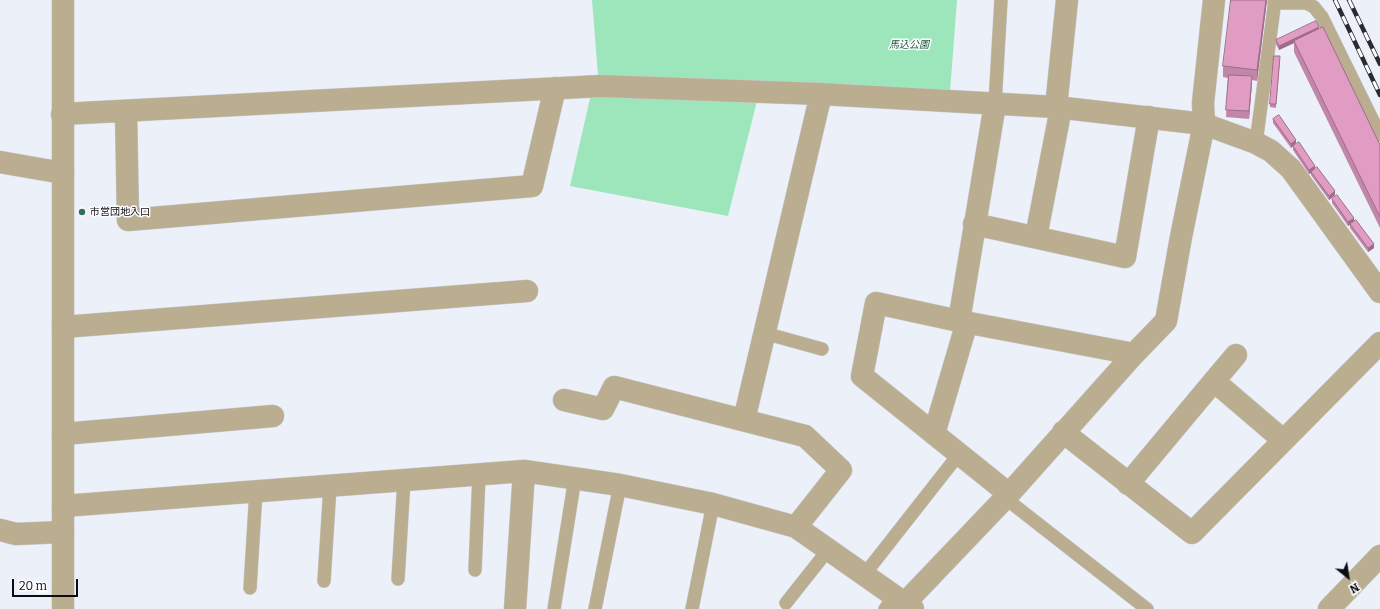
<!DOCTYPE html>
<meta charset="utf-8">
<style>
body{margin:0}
#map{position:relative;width:1380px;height:609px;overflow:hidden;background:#ecf0f8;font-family:Bitter,serif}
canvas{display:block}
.north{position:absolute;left:1328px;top:557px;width:40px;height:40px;-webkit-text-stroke:3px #fdfdff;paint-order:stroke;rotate:150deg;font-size:11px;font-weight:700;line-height:16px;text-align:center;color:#0c0d10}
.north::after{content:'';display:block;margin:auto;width:14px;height:18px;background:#0c0d10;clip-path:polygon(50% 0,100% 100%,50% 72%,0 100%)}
.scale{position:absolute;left:12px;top:579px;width:66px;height:18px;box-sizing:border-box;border:2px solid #0c0d10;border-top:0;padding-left:5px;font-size:12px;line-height:14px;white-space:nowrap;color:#0c0d10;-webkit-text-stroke:3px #fdfdff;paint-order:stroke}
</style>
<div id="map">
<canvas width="1380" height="609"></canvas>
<div class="north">N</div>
<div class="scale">20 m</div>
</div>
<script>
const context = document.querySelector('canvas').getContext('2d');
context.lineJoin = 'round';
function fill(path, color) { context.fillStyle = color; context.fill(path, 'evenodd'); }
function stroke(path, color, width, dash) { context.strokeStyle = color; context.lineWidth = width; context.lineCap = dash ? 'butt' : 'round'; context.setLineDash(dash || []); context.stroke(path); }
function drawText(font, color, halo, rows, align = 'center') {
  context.font = font + ' Bitter,"Noto Sans JP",serif'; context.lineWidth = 3; context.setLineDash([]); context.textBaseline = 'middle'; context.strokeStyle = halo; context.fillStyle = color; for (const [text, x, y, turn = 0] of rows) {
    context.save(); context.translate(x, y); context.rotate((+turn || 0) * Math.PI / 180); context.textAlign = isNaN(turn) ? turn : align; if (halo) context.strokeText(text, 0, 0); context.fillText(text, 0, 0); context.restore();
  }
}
fill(new Path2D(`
 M 592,0 L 957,0 L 950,92 L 598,75 Z
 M 591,94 L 757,101 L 728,216 L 570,186 Z`), '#9de6bc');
const service = new Path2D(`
 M 1274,3 L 1306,3 L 1314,7 L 1322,17 L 1380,135
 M 995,104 L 1001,0
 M 1256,143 L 1275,0
 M 764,333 L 822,349
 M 1005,498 L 1147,609
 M 475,570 L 479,474
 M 864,575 L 959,454
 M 398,579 L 404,480
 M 324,581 L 330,486
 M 250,588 L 256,491
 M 786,603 L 828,550
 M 554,609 L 575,478
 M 595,609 L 620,485
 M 692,609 L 713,504
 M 885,609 L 895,596`);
const minor = new Path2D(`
 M 1056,107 L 1067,0
 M 126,111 L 128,220 L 532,186 L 555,88
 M 62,114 L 601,86 L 821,94 L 1056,107 L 1204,124 L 1256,143 L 1271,151 L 1291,169 L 1380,292
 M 0,162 L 63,173
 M 974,224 L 1125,257 L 1149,117
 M 1036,237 L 1061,108
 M 959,321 L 995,104
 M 63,327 L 527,291
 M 1214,381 L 1236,355
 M 564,400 L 603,409 L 614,387 L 805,436 L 841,470 L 796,527
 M 744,420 L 821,94
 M 1063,432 L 1192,533 L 1380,343
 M 63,434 L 273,416
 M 934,434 L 967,322
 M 1128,484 L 1214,381 L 1283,440
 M 1009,494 L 862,376 L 876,303 L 959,321 L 1134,354
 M 63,506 L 524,471 L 620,485 L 713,504 L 796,527 L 913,609
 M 0,530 L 16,534 L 63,532
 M 905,603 L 1009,494 L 1134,354 L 1166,321 L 1181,237 L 1204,124 L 1203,103 L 1214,0
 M 515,609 L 524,471
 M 1329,609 L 1380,556`);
const tertiary = new Path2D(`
 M 63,609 L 63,0`);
stroke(service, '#c8ccd3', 14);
stroke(minor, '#c8ccd3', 23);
stroke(tertiary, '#c8ccd3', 23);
stroke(service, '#bbad90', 13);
stroke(minor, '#bbad90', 22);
stroke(tertiary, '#bbad90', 22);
const rail = new Path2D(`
 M 1335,0 L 1380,95
 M 1349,0 L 1380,64`);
stroke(rail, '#2a2b2f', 4.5);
stroke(rail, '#fdfdff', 3, [9]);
fill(new Path2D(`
 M 1267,0 L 1257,81 L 1252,80 L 1249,119 L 1226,117 L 1228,78 L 1223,77 L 1223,66 Z
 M 1319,29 L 1380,145 L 1380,228 L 1294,52 L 1294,43 L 1279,50 L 1276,44 L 1276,40 Z
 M 1280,60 L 1276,108 L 1270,107 L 1270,104 Z
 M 1273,119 L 1296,143 L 1291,148 L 1273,123 Z
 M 1293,146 L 1315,168 L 1335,195 L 1329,200 L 1311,175 L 1311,173 L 1309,174 L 1293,150 Z
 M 1332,199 L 1354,222 L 1374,248 L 1368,252 L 1350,228 L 1350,225 L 1348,226 L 1332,203 Z`), '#c286a8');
fill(new Path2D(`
 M 1266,0 L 1267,0 L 1257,81 L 1257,70 Z
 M 1319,27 L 1319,31 L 1294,41 L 1294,43 L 1279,50 L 1279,46 Z
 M 1252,76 L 1252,84 L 1249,119 L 1249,111 Z
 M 1296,140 L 1296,143 L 1291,148 L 1291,144 Z
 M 1315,166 L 1315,170 L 1311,172 L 1311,173 L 1309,174 L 1309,170 Z
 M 1335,191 L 1335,195 L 1329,200 L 1329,196 Z
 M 1354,218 L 1354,222 L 1348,226 L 1348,222 Z
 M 1374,244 L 1374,248 L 1368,252 L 1368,248 Z`), '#9e6d88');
const building = new Path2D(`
 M 1231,0 L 1266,0 L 1257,70 L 1223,66 Z
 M 1316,21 L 1319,27 L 1279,46 L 1276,40 Z
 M 1323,27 L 1380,145 L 1380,217 L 1294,41 Z
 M 1274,56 L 1280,56 L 1276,104 L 1270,104 Z
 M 1229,75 L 1252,76 L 1249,111 L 1226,110 Z
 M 1279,115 L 1296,140 L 1291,144 L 1273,119 Z
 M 1299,142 L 1315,166 L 1309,170 L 1293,146 Z
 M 1317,167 L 1335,191 L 1329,196 L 1311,172 Z
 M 1337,195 L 1354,218 L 1348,222 L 1332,199 Z
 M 1356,220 L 1374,244 L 1368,248 L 1350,224 Z`);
fill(building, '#e19cc3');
stroke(building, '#9e6d88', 1);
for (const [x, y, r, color] of [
 [82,212,4,"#366f56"]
]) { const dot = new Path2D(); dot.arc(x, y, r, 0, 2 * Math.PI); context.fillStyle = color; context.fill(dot); stroke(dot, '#fdfdff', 1.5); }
drawText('italic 10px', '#1f573b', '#fdfdff', [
 ["馬込公園",909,45]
]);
drawText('10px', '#0c0d10', '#fdfdff', [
 ["市営団地入口",90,212]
], 'left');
</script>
